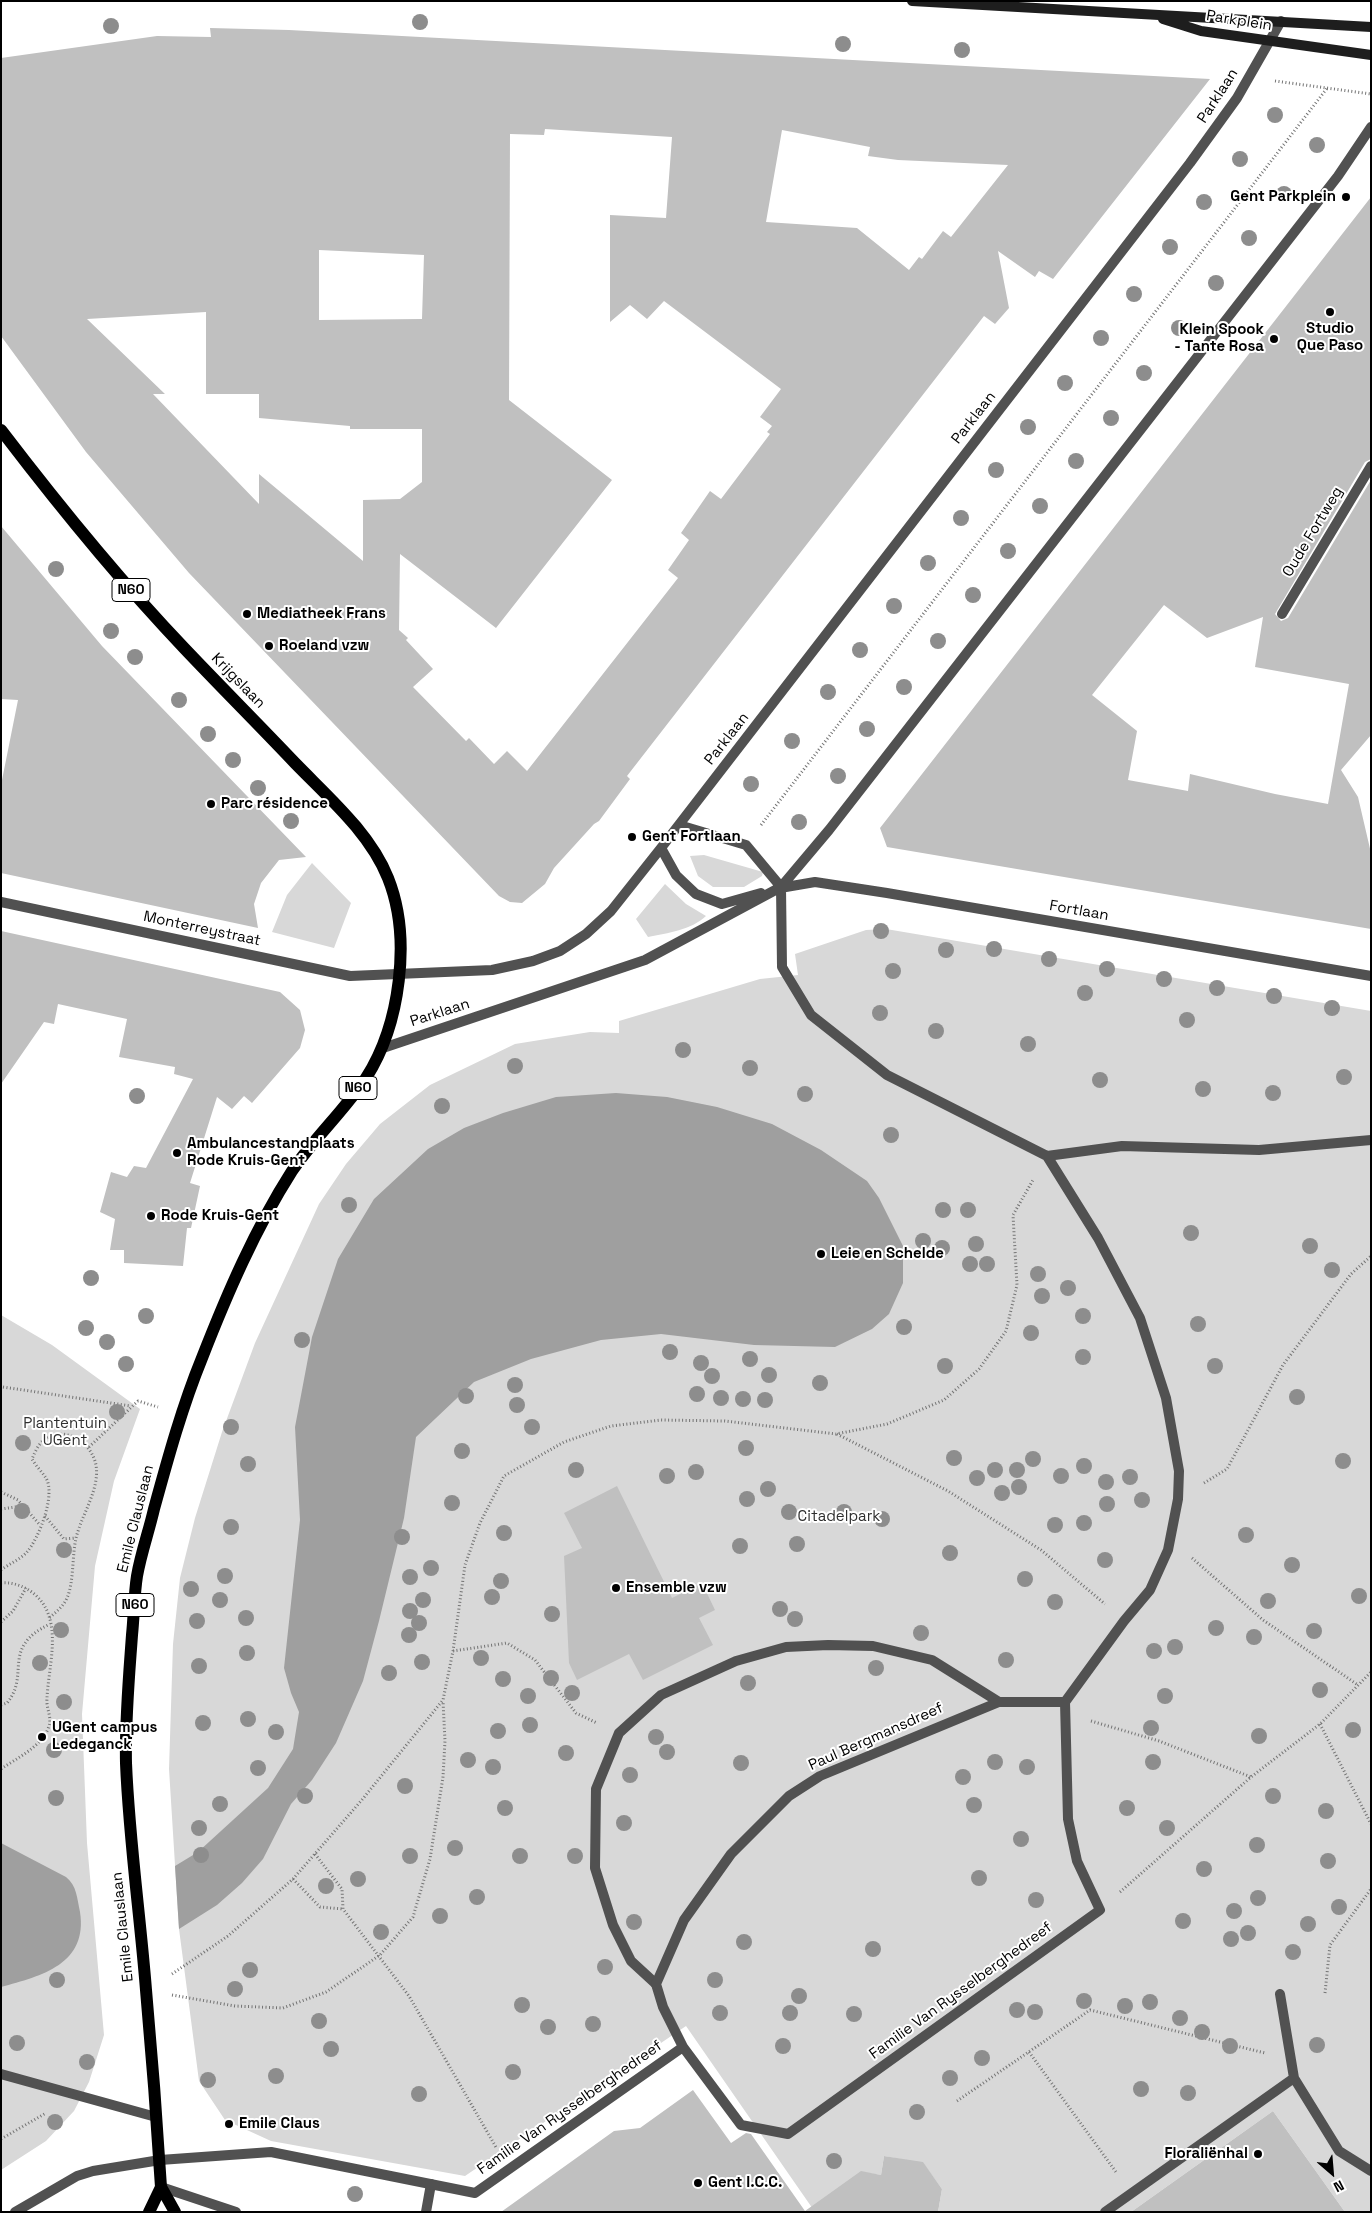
<!DOCTYPE html>
<meta charset="utf-8">
<style>
body{margin:0}
#map{position:relative;width:1372px;height:2213px;overflow:hidden;background:#fff;font-family:"Space Grotesk",sans-serif}
canvas{display:block}
.frame{position:absolute;inset:0;border:2px solid #000;pointer-events:none}
.north{position:absolute;left:1307px;top:2148px;width:50px;height:50px;-webkit-text-stroke:4px #fff;paint-order:stroke;rotate:153deg;font-size:14px;font-weight:700;line-height:20px;text-align:center;color:#000}
.north::after{content:'';display:block;margin:auto;width:18px;height:22px;background:#000;clip-path:polygon(50% 0,100% 100%,50% 72%,0 100%)}
</style>
<div id="map">
<canvas width="1372" height="2213"></canvas>
<div class="frame"></div>
<div class="north">N</div>
</div>
<script>
const context = document.querySelector('canvas').getContext('2d');
context.lineJoin = 'round';
function fill(path, color) { context.fillStyle = color; context.fill(path, 'evenodd'); }
function stroke(path, color, width, dash) { context.strokeStyle = color; context.lineWidth = width; context.lineCap = dash ? 'butt' : 'round'; context.setLineDash(dash || []); context.stroke(path); }
function drawText(font, color, halo, rows, align = 'center') {
  context.font = font + ' "Space Grotesk",sans-serif'; context.lineWidth = 4; context.setLineDash([]); context.textBaseline = 'middle'; context.strokeStyle = halo; context.fillStyle = color; for (const [text, x, y, turn = 0] of rows) {
    context.save(); context.translate(x, y); context.rotate((+turn || 0) * Math.PI / 180); context.textAlign = isNaN(turn) ? turn : align; if (halo) context.strokeText(text, 0, 0); context.fillText(text, 0, 0); context.restore();
  }
}
fill(new Path2D(`
 M 704,855 L 763,872 L 762,876 L 744,887 L 713,887 L 698,876 L 690,856 Z
 M 312,863 L 351,903 L 334,948 L 272,932 L 287,895 Z
 M 665,884 L 686,904 L 706,916 C 691,930 668,933 648,937 L 636,919 Z
 M 886,929 L 1371,1011 L 1371,2212 L 1345,2212 L 1273,2111 L 1131,2212 L 938,2212 L 942,2189 L 923,2163 L 884,2156 L 881,2175 L 861,2172 L 815,2212 L 686,2026 L 465,2176 L 271,2141 L 225,2120 L 199,2081 L 179,1929 L 169,1769 L 173,1644 L 180,1578 L 195,1518 L 222,1432 L 255,1343 L 319,1204 L 346,1164 L 380,1124 L 430,1085 L 515,1044 L 590,1032 L 619,1033 L 619,1021 L 760,979 L 798,975 L 795,954 L 866,930 Z
 M 1,1315 L 52,1345 L 140,1409 L 114,1481 L 95,1566 L 82,1714 L 87,1843 L 104,2035 L 89,2082 L 74,2111 L 46,2141 L 1,2170 Z`), '#d8d8d8');
fill(new Path2D(`
 M 616,1093 L 667,1097 L 717,1107 L 772,1124 L 821,1150 L 867,1181 L 879,1198 L 903,1246 L 903,1283 L 889,1314 L 872,1329 L 835,1347 L 754,1345 L 661,1334 L 601,1340 L 531,1359 L 474,1382 L 416,1437 L 404,1518 L 379,1621 L 363,1681 L 336,1743 L 312,1780 L 291,1804 L 263,1859 L 242,1883 L 217,1905 L 179,1929 L 175,1866 L 198,1852 L 268,1788 L 293,1749 L 299,1712 L 291,1693 L 284,1668 L 300,1520 L 295,1427 L 312,1337 L 338,1259 L 374,1199 L 428,1149 L 464,1128 L 503,1113 L 556,1097 Z
 M 1,1843 L 66,1877 C 77,1886 77,1898 80,1912 C 88,1964 42,1976 1,1987 Z`), '#9f9f9f');
fill(new Path2D(`
 M 210,28 L 289,30 L 1210,79 L 1053,279 L 1039,271 L 1035,277 L 998,251 L 1009,308 L 995,324 L 984,316 L 627,776 L 630,779 L 599,821 L 594,824 L 554,868 L 545,884 L 522,903 L 510,902 L 499,896 L 189,573 L 86,452 L 1,336 L 1,58 L 157,36 L 211,37 ZM 545,129 L 672,137 L 666,218 L 610,215 L 610,322 L 630,305 L 647,319 L 664,301 L 781,389 L 760,417 L 772,426 L 767,432 L 770,434 L 721,499 L 710,491 L 681,533 L 689,540 L 668,570 L 678,578 L 527,771 L 507,751 L 494,764 L 469,738 L 466,741 L 413,687 L 433,669 L 406,640 L 408,638 L 399,630 L 400,554 L 496,628 L 612,480 L 509,400 L 510,134 L 544,135 ZM 782,130 L 870,147 L 868,156 L 898,160 L 1008,165 L 951,237 L 943,231 L 922,259 L 919,257 L 909,270 L 857,228 L 766,222 ZM 319,250 L 424,255 L 422,319 L 319,320 ZM 206,312 L 206,394 L 259,394 L 259,418 L 350,426 L 350,429 L 422,429 L 422,482 L 400,499 L 363,500 L 363,561 L 259,474 L 259,504 L 153,394 L 165,394 L 87,319 Z
 M 1371,197 L 1371,459 L 1365,462 L 1275,614 L 1281,621 L 1288,618 L 1371,480 L 1371,735 L 1341,770 L 1358,797 L 1371,853 L 1371,929 L 887,847 L 880,828 ZM 1164,605 L 1207,638 L 1263,617 L 1255,667 L 1349,684 L 1328,804 L 1275,794 L 1190,774 L 1188,791 L 1128,780 L 1137,731 L 1092,695 Z
 M 1,526 L 102,646 L 306,857 L 279,860 L 261,883 L 254,904 L 258,928 L 1,873 L 1,785 L 18,700 L 1,699 Z
 M 1,931 L 280,992 L 300,1010 L 305,1030 L 300,1048 L 252,1103 L 244,1096 L 232,1109 L 217,1097 L 190,1183 L 200,1186 L 191,1228 L 187,1228 L 183,1266 L 124,1263 L 124,1250 L 110,1250 L 115,1219 L 100,1212 L 111,1172 L 127,1177 L 134,1166 L 146,1168 L 193,1079 L 174,1074 L 175,1067 L 119,1057 L 127,1019 L 58,1004 L 54,1024 L 44,1022 L 1,1084 Z
 M 617,1486 L 672,1598 L 702,1583 L 715,1610 L 699,1618 L 713,1645 L 643,1680 L 629,1654 L 577,1680 L 569,1663 L 564,1556 L 582,1548 L 564,1513 Z
 M 693,2090 L 731,2143 L 746,2133 L 751,2134 L 805,2211 L 861,2171 L 881,2175 L 884,2156 L 923,2162 L 942,2189 L 938,2212 L 501,2212 L 614,2131 L 640,2128 Z
 M 1273,2111 L 1345,2212 L 1131,2212 Z`), '#c0c0c0');
stroke(new Path2D(`
 M 1275,81 L 1371,94
 M 761,825 L 1328,87
 M 3,1387 L 131,1406
 M 837,1434 L 948,1491 L 1041,1550 L 1105,1604
 M 89,1447 L 138,1401 L 158,1407
 M 1204,1483 L 1227,1469 L 1283,1365 L 1351,1274 L 1371,1256
 M 1,1492 L 18,1500 L 40,1525
 M 1,1509 L 23,1506
 M 45,1516 L 64,1539 L 76,1538
 M 1192,1558 L 1263,1620 L 1358,1685
 M 1,1570 C 9,1564 21,1559 27,1552 C 39,1538 56,1495 46,1478 C 42,1472 36,1466 32,1459 C 35,1452 39,1442 47,1438 C 68,1426 92,1444 96,1465 C 100,1489 82,1514 76,1538 C 72,1556 74,1582 67,1598 C 63,1607 56,1612 49,1618
 M 1,1583 C 13,1582 24,1586 33,1593 C 65,1618 48,1666 47,1699 C 46,1708 52,1717 49,1726 C 43,1746 17,1758 1,1769
 M 1,1622 L 13,1611 L 26,1588
 M 453,1651 L 507,1643 L 535,1660 L 576,1713 L 597,1723
 M 1,1705 L 7,1703 C 31,1674 0,1648 50,1624
 M 1091,1721 L 1159,1741 L 1251,1777
 M 1320,1724 L 1371,1824
 M 315,1854 L 342,1889 L 343,1909 L 409,1996 L 497,2149
 M 293,1879 L 320,1907 L 343,1909
 M 1120,1892 L 1251,1777 L 1320,1724 L 1371,1672
 M 172,1974 L 228,1936 L 293,1879 L 361,1801 L 443,1700 L 453,1651 L 465,1565 L 480,1523 L 504,1476 L 564,1442 L 611,1426 L 661,1420 L 725,1421 L 836,1434 L 887,1424 L 944,1400 L 979,1369 L 1006,1331 L 1017,1285 L 1013,1215 L 1033,1180
 M 1325,1993 L 1330,1945 L 1371,1889
 M 172,1995 L 235,2006 L 283,2008 L 326,1992 L 380,1955 L 413,1917 L 430,1859 L 443,1777 L 445,1741 L 443,1701
 M 1029,2052 L 1116,2172
 M 957,2101 L 1090,2010 L 1265,2053
 M 1,2139 L 46,2113`), '#737373', 3, [1, 2.5]);
stroke(new Path2D(`
 M 656,1984 L 631,1961 L 613,1925 L 595,1868 L 596,1789 L 619,1733 L 661,1695 L 736,1661 L 786,1647 L 828,1645 L 873,1646 L 932,1660 L 999,1702
 M 1280,1994 L 1294,2078 L 1339,2151 L 1371,2171
 M 1,2074 L 156,2117
 M 161,2187 L 236,2212
 M 426,2212 L 431,2184
 M 1105,2212 L 1294,2078`), '#515151', 10);
stroke(new Path2D(`
 M 1282,614 L 1371,466
 M 679,825 L 746,845 L 781,887
 M 661,848 L 676,875 L 696,894 L 722,904 L 761,893
 M 781,887 L 782,967 L 811,1015 L 887,1075 L 1047,1156 L 1122,1146 L 1259,1150 L 1371,1140
 M 780,888 L 815,882 L 887,893 L 1371,976
 M 1,902 L 350,976 L 492,970 L 533,961 L 560,951 L 586,934 L 611,911 L 661,848 L 1190,163 L 1237,98 L 1281,21
 M 383,1048 L 645,960 L 781,887 L 829,830 L 1338,176 L 1371,127
 M 1047,1156 L 1098,1238 L 1140,1318 L 1166,1398 L 1179,1471 L 1178,1499 L 1168,1550 L 1150,1590 L 1124,1621 L 1065,1702
 M 683,2047 L 663,2007 L 656,1984 L 684,1920 L 731,1854 L 789,1796 L 820,1776 L 999,1702 L 1065,1702
 M 15,2212 L 77,2176 L 93,2171 L 160,2160 L 271,2152 L 475,2193 L 683,2047 L 741,2125 L 788,2134 L 1100,1910 L 1077,1861 L 1068,1819 L 1065,1702`), '#515151', 10);
stroke(new Path2D(`
 M 912,1 L 1371,27
 M 1163,19 L 1201,31 L 1371,55`), '#1e1e1e', 10);
stroke(new Path2D(`
 M 1,430 C 59,506 119,580 185,649 C 222,688 259,725 295,763 C 329,798 370,833 388,878 C 412,938 400,1025 366,1078 C 344,1111 314,1138 292,1171 C 255,1229 227,1294 202,1358 C 182,1407 168,1458 154,1509 C 149,1531 141,1553 137,1576 C 134,1595 134,1616 132,1635 C 129,1677 125,1721 126,1763 C 129,1839 140,1914 146,1990 C 152,2056 157,2122 161,2187 L 175,2212
 M 149,2212 L 161,2187`), '#000', 12);
context.fillStyle = '#8d8d8d';
for (const [x, y] of [
 [420,22],
 [111,26],
 [843,44],
 [962,50],
 [1275,115],
 [1317,145],
 [1240,159],
 [1284,194],
 [1204,202],
 [1249,238],
 [1170,247],
 [1216,283],
 [1134,294],
 [1179,328],
 [1101,338],
 [1144,373],
 [1065,383],
 [1111,418],
 [1028,427],
 [1076,461],
 [996,470],
 [1040,506],
 [961,518],
 [1008,551],
 [928,563],
 [56,569],
 [973,595],
 [894,606],
 [111,631],
 [938,641],
 [860,650],
 [135,657],
 [904,687],
 [828,692],
 [179,700],
 [867,729],
 [208,734],
 [792,741],
 [233,760],
 [838,776],
 [751,784],
 [258,788],
 [291,821],
 [799,822],
 [881,931],
 [994,949],
 [946,950],
 [1049,959],
 [1107,969],
 [893,971],
 [1164,979],
 [1217,988],
 [1085,993],
 [1274,996],
 [1332,1008],
 [880,1013],
 [1187,1020],
 [936,1031],
 [1028,1044],
 [683,1050],
 [515,1066],
 [750,1068],
 [1344,1077],
 [1100,1080],
 [1203,1089],
 [1273,1093],
 [805,1094],
 [137,1096],
 [442,1106],
 [891,1135],
 [349,1205],
 [943,1210],
 [968,1210],
 [1191,1233],
 [923,1241],
 [976,1244],
 [1310,1246],
 [942,1248],
 [970,1264],
 [987,1264],
 [1332,1270],
 [1038,1274],
 [91,1278],
 [1068,1288],
 [1042,1296],
 [146,1316],
 [1083,1316],
 [1198,1324],
 [904,1327],
 [86,1328],
 [1031,1333],
 [302,1340],
 [107,1342],
 [670,1352],
 [1083,1357],
 [750,1359],
 [701,1363],
 [126,1364],
 [945,1366],
 [1215,1366],
 [769,1375],
 [712,1376],
 [820,1383],
 [515,1385],
 [697,1394],
 [466,1396],
 [1297,1397],
 [721,1398],
 [743,1399],
 [765,1400],
 [517,1405],
 [117,1412],
 [231,1427],
 [532,1427],
 [23,1443],
 [746,1448],
 [462,1451],
 [954,1458],
 [1033,1459],
 [1343,1461],
 [248,1464],
 [1084,1466],
 [576,1470],
 [995,1470],
 [1017,1470],
 [696,1472],
 [667,1476],
 [1061,1476],
 [1130,1477],
 [977,1478],
 [1106,1482],
 [1019,1487],
 [768,1489],
 [1002,1493],
 [747,1499],
 [1142,1500],
 [452,1503],
 [1107,1504],
 [22,1511],
 [789,1512],
 [844,1512],
 [882,1519],
 [1084,1523],
 [1055,1525],
 [231,1527],
 [504,1533],
 [1246,1535],
 [402,1537],
 [797,1544],
 [740,1546],
 [64,1550],
 [950,1553],
 [1105,1560],
 [1292,1565],
 [431,1568],
 [225,1576],
 [410,1577],
 [1025,1579],
 [501,1581],
 [191,1589],
 [1359,1596],
 [492,1597],
 [220,1600],
 [423,1600],
 [1268,1601],
 [1055,1602],
 [780,1609],
 [410,1611],
 [552,1614],
 [246,1618],
 [795,1619],
 [197,1621],
 [419,1623],
 [1216,1628],
 [61,1630],
 [1314,1631],
 [921,1633],
 [409,1635],
 [1254,1637],
 [1175,1647],
 [1154,1651],
 [247,1653],
 [481,1658],
 [1006,1660],
 [422,1662],
 [40,1663],
 [199,1666],
 [876,1668],
 [389,1673],
 [551,1678],
 [503,1679],
 [748,1683],
 [1320,1690],
 [572,1693],
 [528,1696],
 [1165,1696],
 [64,1702],
 [248,1719],
 [203,1723],
 [530,1725],
 [1151,1728],
 [1353,1730],
 [498,1731],
 [276,1732],
 [1259,1736],
 [656,1737],
 [54,1750],
 [667,1752],
 [566,1753],
 [468,1760],
 [995,1762],
 [1153,1762],
 [741,1763],
 [493,1767],
 [1027,1767],
 [258,1768],
 [630,1775],
 [963,1777],
 [405,1786],
 [305,1796],
 [1273,1796],
 [56,1798],
 [220,1804],
 [974,1805],
 [505,1808],
 [1127,1808],
 [1326,1811],
 [624,1823],
 [199,1828],
 [1167,1828],
 [1021,1839],
 [1257,1845],
 [455,1848],
 [201,1855],
 [410,1856],
 [520,1856],
 [575,1856],
 [1328,1861],
 [1204,1869],
 [979,1878],
 [358,1879],
 [326,1886],
 [477,1897],
 [1258,1898],
 [1036,1900],
 [1339,1907],
 [1234,1911],
 [440,1916],
 [1183,1921],
 [634,1922],
 [1308,1924],
 [381,1932],
 [1248,1933],
 [1231,1939],
 [744,1942],
 [873,1949],
 [1293,1952],
 [605,1967],
 [250,1970],
 [57,1980],
 [715,1980],
 [235,1989],
 [799,1996],
 [1084,2001],
 [1150,2002],
 [522,2005],
 [1125,2006],
 [1017,2010],
 [1035,2012],
 [720,2013],
 [790,2013],
 [854,2014],
 [1180,2018],
 [319,2021],
 [593,2024],
 [548,2027],
 [1202,2032],
 [17,2043],
 [1317,2045],
 [783,2046],
 [1230,2046],
 [331,2049],
 [982,2058],
 [87,2062],
 [513,2072],
 [276,2076],
 [950,2078],
 [208,2080],
 [1141,2089],
 [1188,2093],
 [419,2094],
 [917,2112],
 [55,2122],
 [834,2161],
 [355,2194]
]) { context.beginPath(); context.arc(x, y, 8, 0, 2 * Math.PI); context.fill(); }
for (const [x, y, r, color] of [
 [1346,197,5,"#000"],
 [1330,312,5,"#000"],
 [1274,339,5,"#000"],
 [247,614,5,"#000"],
 [269,646,5,"#000"],
 [211,804,5,"#000"],
 [632,837,5,"#000"],
 [177,1153,5,"#000"],
 [151,1216,5,"#000"],
 [821,1254,5,"#000"],
 [616,1588,5,"#000"],
 [42,1737,5,"#000"],
 [229,2124,5,"#000"],
 [1258,2154,5,"#000"],
 [698,2183,5,"#000"]
]) { const dot = new Path2D(); dot.arc(x, y, r, 0, 2 * Math.PI); context.fillStyle = color; context.fill(dot); stroke(dot, '#fff', 2); }
for (const [x, y, w] of [
 [131,590,38],
 [358,1088,38],
 [135,1605,38]
]) { const box = new Path2D(); box.roundRect(x - w / 2, y - 11.5, w, 23, 4); context.fillStyle = '#fff'; context.fill(box); stroke(box, '#000', 1); }
drawText('bold 14px', '#000', null, [
 ["N60",131,590],
 ["N60",358,1088],
 ["N60",135,1605]
]);
drawText('15px', '#000', '#fff', [
 ["Parkplein",1239,21,9],
 ["Parklaan",1218,96,-57],
 ["Parklaan",974,418,-52],
 ["Oude Fortweg",1313,532,-59],
 ["Krijgslaan",238,681,46],
 ["Parklaan",727,739,-52],
 ["Fortlaan",1079,911,10],
 ["Monterreystraat",202,929,12],
 ["Parklaan",440,1013,-18],
 ["Emile Clauslaan",136,1519,-76],
 ["Paul Bergmansdreef",876,1737,-24],
 ["Emile Clauslaan",123,1927,-96],
 ["Familie Van Rysselberghedreef",961,1991,-36],
 ["Familie Van Rysselberghedreef",570,2108,-35]
]);
drawText('bold 15px', '#000', '#fff', [
 ["Gent Parkplein",1336,197,"right"],
 ["Studio",1330,329,"center"],
 ["Que Paso",1330,346,"center"],
 ["Klein Spook",1264,330,"right"],
 ["- Tante Rosa",1264,347,"right"],
 ["Mediatheek Frans",257,614],
 ["Roeland vzw",279,646],
 ["Parc résidence",221,804],
 ["Gent Fortlaan",642,837],
 ["Ambulancestandplaats",187,1144],
 ["Rode Kruis-Gent",187,1161],
 ["Rode Kruis-Gent",161,1216],
 ["Leie en Schelde",831,1254],
 ["Ensemble vzw",626,1588],
 ["UGent campus",52,1728],
 ["Ledeganck",52,1745],
 ["Emile Claus",239,2124],
 ["Floraliënhal",1248,2154,"right"],
 ["Gent I.C.C.",708,2183]
], 'left');
drawText('15px', '#2f2f2f', '#fff', [
 ["Plantentuin",65,1424],
 ["UGent",65,1441],
 ["Citadelpark",839,1517]
]);
</script>
